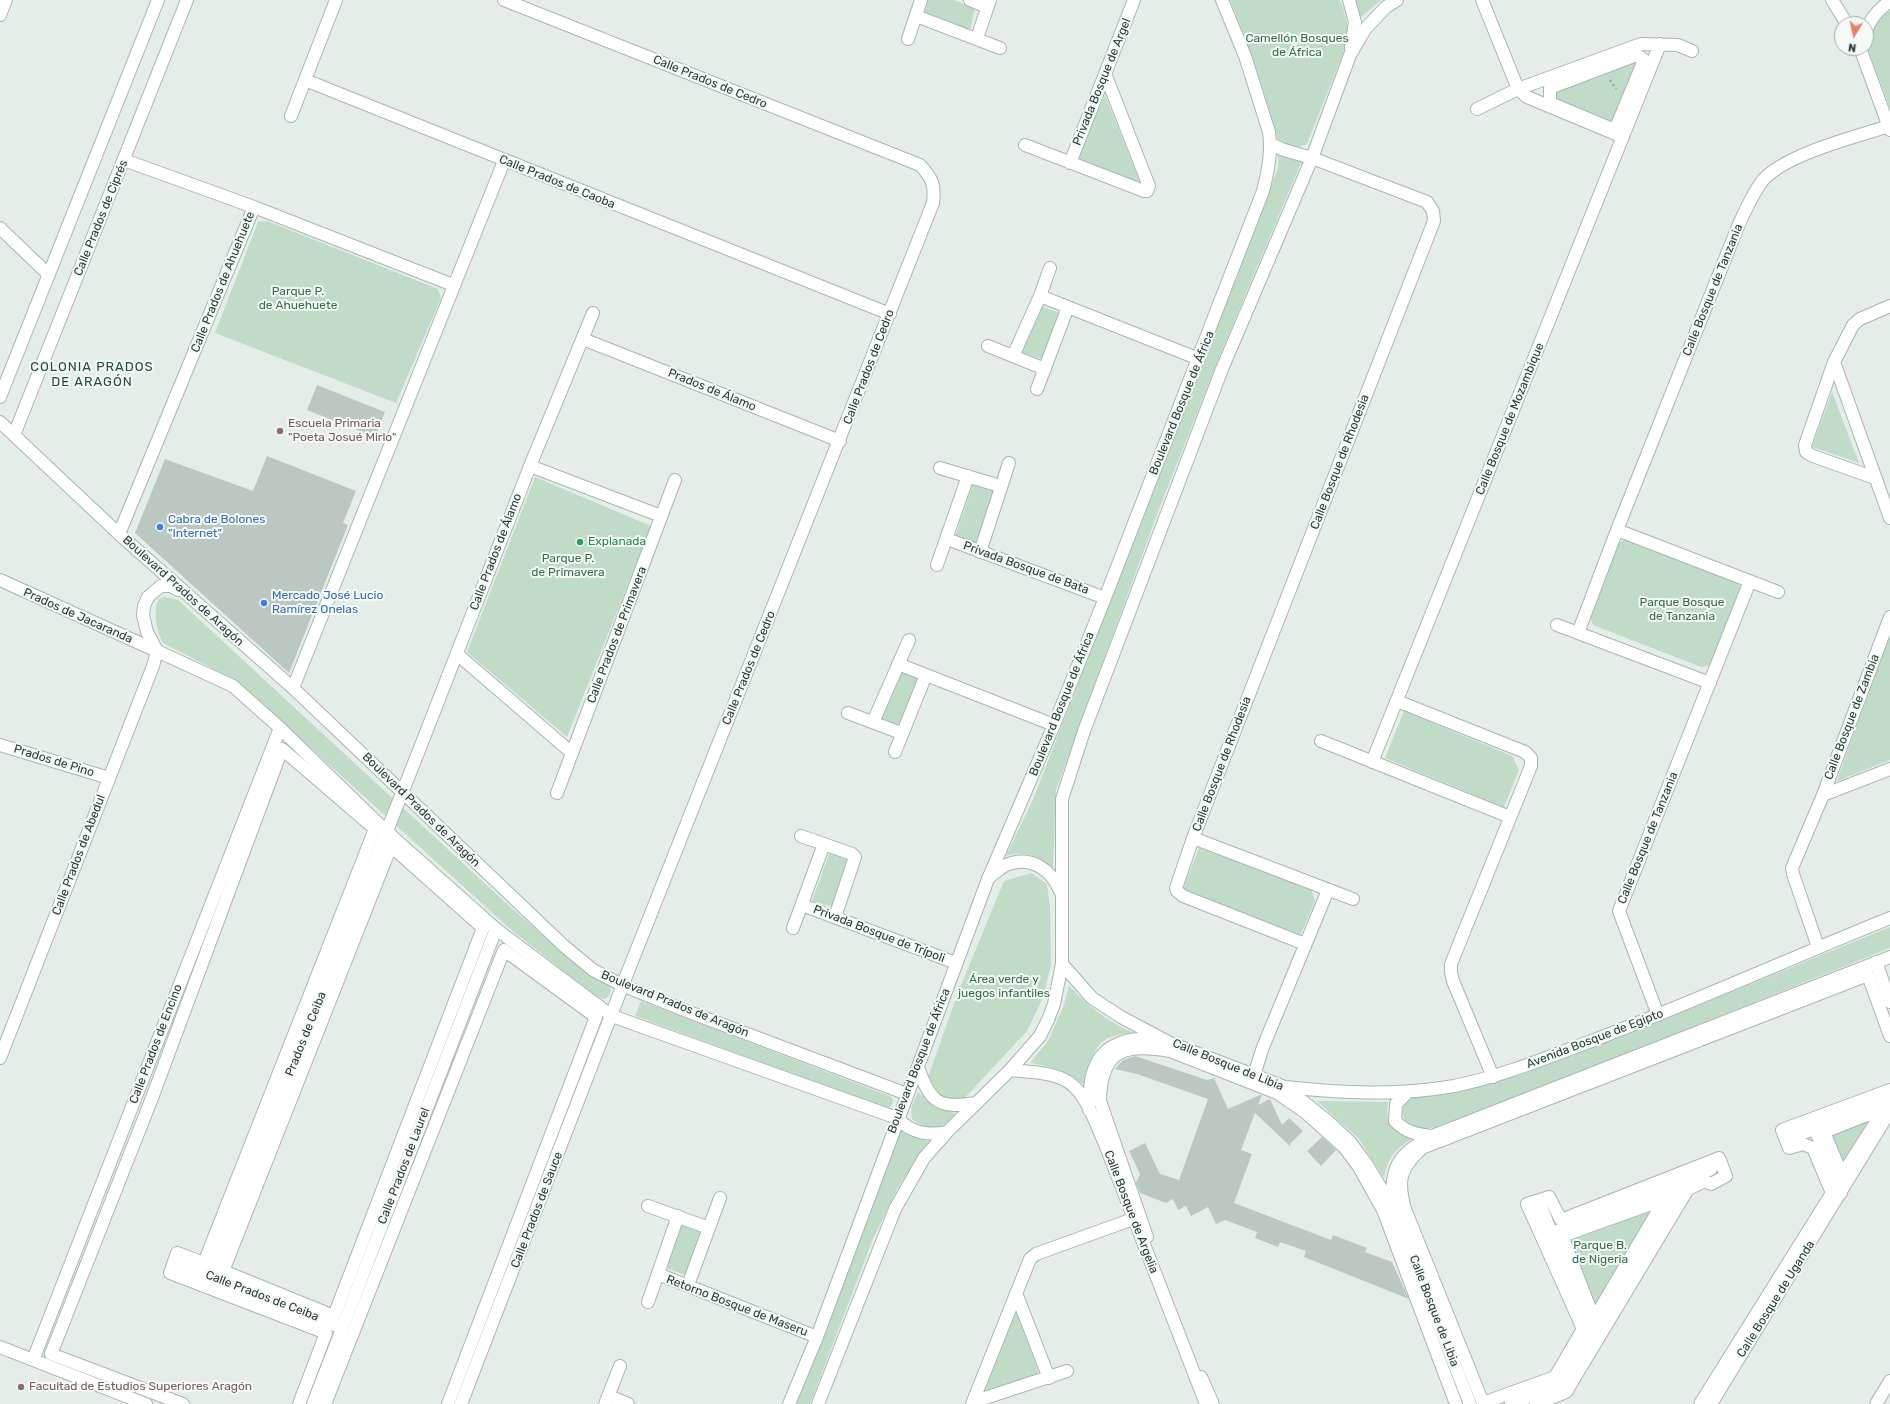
<!DOCTYPE html>
<meta charset="utf-8">
<style>
body{margin:0}
#map{position:relative;width:1890px;height:1404px;overflow:hidden;background:#e5ede9;font-family:Rubik,sans-serif}
canvas{display:block}
.north{position:absolute;left:1834px;top:16px;width:40px;height:40px;box-sizing:border-box;background:#f6faf7;border:1px solid #a3afaa;border-radius:50%;rotate:189deg;font-size:11px;font-weight:700;line-height:16px;text-align:center;color:#263e36}
.north::after{content:'';display:block;margin:auto;width:14px;height:18px;background:#e6816a;clip-path:polygon(50% 0,100% 100%,50% 72%,0 100%)}
</style>
<div id="map">
<canvas width="1890" height="1404"></canvas>
<div class="north">N</div>
</div>
<script>
const context = document.querySelector('canvas').getContext('2d');
context.lineJoin = 'round';
function fill(path, color) { context.fillStyle = color; context.fill(path, 'evenodd'); }
function stroke(path, color, width, dash) { context.strokeStyle = color; context.lineWidth = width; context.lineCap = dash ? 'butt' : 'round'; context.setLineDash(dash || []); context.stroke(path); }
function drawText(font, color, halo, rows, align = 'center') {
  context.font = font + ' Rubik,sans-serif'; context.lineWidth = 4; context.setLineDash([]); context.textBaseline = 'middle'; context.strokeStyle = halo; context.fillStyle = color; for (const [text, x, y, turn = 0] of rows) {
    context.save(); context.translate(x, y); context.rotate((+turn || 0) * Math.PI / 180); context.textAlign = isNaN(turn) ? turn : align; if (halo) context.strokeText(text, 0, 0); context.fillText(text, 0, 0); context.restore();
  }
}
fill(new Path2D(`
 M 928,0 L 954,0 L 975,8 L 970,31 L 924,15 Z
 M 1230,0 L 1339,0 L 1343,7 L 1350,36 L 1307,144 L 1293,149 L 1279,144 C 1266,95 1250,47 1230,0 Z
 M 1354,0 L 1381,0 L 1361,17 Z
 M 1890,10 L 1890,108 L 1867,47 L 1876,19 Z
 M 1644,60 L 1615,130 L 1550,103 L 1550,88 L 1602,68 Z
 M 1105,95 L 1141,185 L 1075,159 Z
 M 1275,152 L 1303,158 L 1220,355 L 1159,509 L 1056,790 L 1053,868 C 1037,857 1027,850 1006,856 L 1032,802 L 1062,725 L 1278,168 L 1278,158 Z
 M 267,221 L 438,289 L 441,298 L 396,403 L 215,333 L 258,222 Z
 M 1040,306 L 1060,313 L 1042,359 L 1020,352 Z
 M 1832,392 L 1859,463 L 1812,447 Z
 M 535,477 L 651,526 L 567,737 L 467,652 Z
 M 973,484 L 994,491 L 977,545 L 955,537 Z
 M 1626,539 L 1737,582 L 1741,589 L 1711,665 L 1701,667 L 1593,625 L 1590,616 L 1618,544 Z
 M 165,597 L 178,600 L 506,903 L 587,974 L 609,985 L 611,991 L 608,997 L 604,999 L 597,997 L 509,928 L 237,681 L 163,643 C 157,632 152,610 159,599 Z
 M 1890,633 L 1890,760 L 1837,781 Z
 M 900,672 L 919,679 L 898,729 L 880,722 Z
 M 1404,711 L 1512,756 L 1519,770 L 1504,807 L 1385,758 Z
 M 1199,848 L 1311,888 L 1315,901 L 1300,936 L 1183,889 Z
 M 831,849 L 850,856 L 833,907 L 812,901 Z
 M 1031,873 L 1047,884 L 1050,907 L 1051,965 L 1043,998 L 1027,1031 L 960,1103 L 940,1095 L 926,1083 L 959,990 L 1004,881 Z
 M 1890,927 L 1890,948 L 1523,1095 L 1432,1128 L 1422,1129 L 1406,1123 L 1402,1113 L 1404,1104 L 1411,1098 L 1449,1093 L 1551,1063 L 1639,1030 Z
 M 1069,986 C 1088,1006 1107,1021 1133,1033 C 1126,1034 1118,1034 1111,1037 C 1091,1043 1088,1071 1086,1088 C 1073,1072 1049,1066 1030,1063 L 1048,1041 L 1064,1005 Z
 M 641,1001 L 892,1097 L 893,1103 L 890,1107 L 886,1108 L 635,1016 Z
 M 918,1092 L 935,1106 L 957,1114 C 940,1130 932,1133 912,1119 L 911,1108 Z
 M 1317,1101 L 1388,1102 C 1385,1126 1392,1127 1411,1139 C 1394,1151 1389,1156 1384,1178 L 1359,1139 Z
 M 1883,1109 L 1843,1173 L 1825,1132 Z
 M 903,1128 C 912,1137 918,1140 930,1141 L 897,1189 L 873,1239 L 810,1404 L 796,1404 L 849,1254 L 890,1154 Z
 M 1665,1199 L 1594,1319 L 1562,1236 Z
 M 680,1225 L 701,1232 L 685,1275 L 666,1268 Z
 M 1017,1309 L 1039,1374 L 983,1391 Z`), '#c0dcc6');
fill(new Path2D(`
 M 317,385 L 385,412 L 375,437 L 307,410 Z
 M 267,456 L 356,491 L 343,523 L 348,525 L 289,673 L 135,533 L 165,459 L 253,491 Z
 M 1135,1056 L 1207,1080 L 1214,1078 L 1228,1109 L 1260,1095 L 1262,1095 L 1258,1105 L 1270,1099 L 1282,1125 L 1289,1118 L 1303,1131 L 1290,1144 L 1291,1147 L 1255,1113 L 1241,1150 L 1252,1154 L 1234,1203 L 1331,1240 L 1333,1235 L 1367,1248 L 1365,1252 L 1392,1262 L 1409,1299 L 1304,1257 L 1306,1251 L 1280,1242 L 1278,1247 L 1255,1238 L 1257,1232 L 1225,1220 L 1216,1224 L 1208,1207 L 1191,1216 L 1186,1206 L 1178,1210 L 1173,1199 L 1166,1203 L 1140,1193 L 1136,1183 L 1140,1174 L 1129,1151 L 1145,1143 L 1160,1174 L 1179,1180 L 1208,1099 L 1137,1074 L 1115,1069 L 1123,1060 Z
 M 1322,1137 L 1336,1150 L 1321,1166 L 1307,1151 Z`), '#bbc8c2');
const pedestrian = new Path2D(`
 M 1637,55 L 1644,60 L 1615,130 L 1550,103 L 1550,88 Z
 M 391,846 L 483,928 L 334,1316 L 223,1271 Z
 M 1885,1108 L 1842,1175 L 1824,1132 Z
 M 1665,1199 L 1594,1319 L 1562,1236 Z
 M 1147,1237 L 1100,1101 C 1101,1050 1124,1043 1170,1051 L 1277,1093 L 1305,1112 L 1344,1147 L 1359,1167 L 1383,1210 L 1456,1404
 M 1201,1377 L 1213,1404
 M 183,1404 L 51,1354 L 152,1098 L 282,749 L 375,829 L 204,1263 L 177,1253 L 170,1273 L 326,1333 L 299,1404
 M 325,1404 L 504,950 L 596,1017 L 448,1404
 M 1536,1404 L 1566,1392 L 1688,1189 L 1705,1181 L 1711,1184 L 1726,1176 L 1719,1158 L 1561,1220 L 1549,1197 L 1527,1204 L 1583,1329 L 1555,1377 L 1483,1403 L 1405,1209 C 1397,1180 1400,1168 1422,1148 L 1868,975 L 1890,1036
 M 1700,1404 L 1832,1193 L 1813,1148 L 1803,1144 L 1789,1148 L 1782,1130 L 1890,1090`);
const minor = new Path2D(`
 M 970,0 L 987,7
 M 1482,0 L 1518,89 L 1527,97 L 1623,137
 M 0,15 L 6,0
 M 916,16 L 1000,48
 M 977,38 L 990,0
 M 908,39 L 921,0
 M 305,80 L 890,314
 M 1477,109 L 1518,89 L 1641,44 L 1678,45 L 1692,51
 M 291,116 L 336,0
 M 1025,145 L 1144,191 L 1147,191 L 1149,186 L 1106,76
 M 124,160 L 254,207 L 453,285
 M 1070,163 L 1134,0
 M 0,228 L 49,275
 M 1040,296 L 1199,359
 M 583,339 L 840,441
 M 988,346 L 1045,369
 M 1013,356 L 1040,296 L 1050,268
 M 1834,362 L 1890,518
 M 1037,389 L 1068,307
 M 0,397 L 158,0
 M 14,435 L 187,0
 M 530,466 L 661,516
 M 940,468 L 1000,486
 M 1875,478 L 1813,456 L 1806,452 L 1805,445 L 1834,362 L 1853,325 L 1860,319 L 1890,306
 M 1617,530 L 1778,592
 M 119,534 L 254,207
 M 947,539 L 1105,598
 M 980,552 L 1009,463
 M 937,565 L 968,476
 M 0,580 L 157,651 L 153,666 L 0,1058
 M 1557,625 L 1710,683
 M 1578,633 L 1617,530 L 1739,224 C 1746,209 1753,193 1763,180 C 1786,154 1855,137 1889,126
 M 457,654 L 572,753
 M 898,664 L 1054,725
 M 293,688 L 504,161
 M 1397,701 L 1525,752 L 1531,758 L 1531,766 L 1451,964 L 1451,972 L 1453,981 L 1493,1077
 M 848,713 L 901,733
 M 873,722 L 909,640
 M 1321,741 L 1510,817
 M 0,745 L 109,778
 M 895,752 L 926,675
 M 1372,762 L 1660,44
 M 557,793 L 675,480
 M 1823,795 L 1890,769
 M 801,836 L 852,854 L 855,857 L 835,917
 M 1193,838 L 1353,899
 M 802,905 L 956,963
 M 793,928 L 824,844
 M 1305,944 L 1183,896 L 1177,891 L 1176,888 L 1193,838 L 1434,221 L 1433,211 L 1427,202 L 1312,158
 M 1818,947 L 1793,874 L 1792,868 L 1823,795 L 1890,617
 M 1876,962 L 1890,1002
 M 1658,1015 L 1619,911 L 1750,581
 M 1254,1075 L 1263,1047 L 1328,890
 M 1815,1129 L 1841,1193
 M 1793,1137 L 1890,1100
 M 648,1206 L 709,1228
 M 1393,1207 L 1470,1404
 M 1541,1207 L 1592,1334
 M 1552,1233 L 1684,1182 L 1711,1169
 M 181,1266 L 342,1328
 M 658,1274 L 817,1337
 M 210,1276 L 416,758 L 530,466 L 593,313
 M 688,1285 L 720,1198
 M 1016,1293 L 1049,1378
 M 648,1302 L 678,1216
 M 0,1347 L 146,1404
 M 33,1360 L 280,728
 M 609,1396 L 628,1404
 M 973,1402 L 1067,1371
 M 313,1404 L 496,929
 M 461,1404 L 627,974 L 933,203 C 935,185 933,179 920,165 L 504,0
 M 605,1404 L 620,1366
 M 972,1404 L 1030,1259 L 1036,1254 L 1133,1219
 M 1511,1404 L 1560,1385 L 1684,1182
 M 1711,1404 L 1890,1111
 M 1876,1404 L 1890,1381`);
const tertiary = new Path2D(`
 M 1349,0 L 1355,22 L 1351,48
 M 1832,0 L 1847,24
 M 1866,33 C 1869,19 1879,9 1890,1
 M 1860,48 L 1890,130
 M 1271,144 L 1284,150 L 1312,158
 M 0,422 L 119,534 L 293,688 L 564,946 L 593,970 L 624,986 L 689,1012 L 907,1094
 M 178,590 L 171,586 L 161,586 L 148,597 L 144,606 L 143,615 L 147,632 L 157,651 L 233,686 L 280,728 L 386,831 L 496,929 L 612,1016 L 897,1118 C 911,1133 928,1136 947,1132
 M 988,878 C 994,874 1000,868 1006,865 C 1030,855 1051,869 1060,891
 M 1062,964 L 1092,998 L 1121,1017 L 1168,1042 L 1285,1087 L 1330,1123 L 1350,1142 L 1365,1162 L 1392,1206
 M 918,1067 C 930,1103 939,1109 976,1103
 M 1010,1070 C 1028,1072 1049,1072 1065,1080 C 1085,1089 1096,1125 1105,1144 L 1206,1404
 M 1285,1087 C 1341,1093 1398,1096 1454,1086 C 1503,1076 1548,1057 1594,1040 C 1694,1002 1791,958 1890,918
 M 1409,1091 L 1396,1104 L 1395,1121 C 1407,1133 1417,1134 1432,1136
 M 1089,1110 C 1090,1096 1089,1080 1095,1067 C 1105,1042 1134,1036 1157,1040
 M 1393,1207 C 1390,1167 1397,1155 1432,1136 L 1890,957
 M 789,1404 L 817,1337 L 988,879 L 1054,725 L 1105,598 L 1263,191 C 1268,171 1272,152 1269,132 L 1245,56 L 1222,0
 M 818,1404 L 895,1209 L 924,1158 L 947,1132 L 1010,1070 L 1040,1036 L 1048,1020 L 1054,1004 L 1062,964 L 1062,799 L 1084,731 L 1222,369 L 1312,158 L 1350,55 L 1366,28 L 1386,7 L 1397,0`);
stroke(pedestrian, '#a8b5b0', 14);
stroke(minor, '#a8b5b0', 14);
stroke(tertiary, '#a8b5b0', 14);
stroke(new Path2D(`
 M 1610,80 L 1616,89`), '#89aea0', 2.5, [2, 3]);
stroke(pedestrian, '#fff', 12);
stroke(minor, '#fff', 12);
stroke(tertiary, '#fff', 12);
for (const [x, y, r, color] of [
 [280,431,4,"#8d6e63"],
 [160,527,4,"#3f7fe0"],
 [580,542,4,"#2e9e5b"],
 [264,603,4,"#3f7fe0"],
 [21,1387,4,"#8d6e63"]
]) { const dot = new Path2D(); dot.arc(x, y, r, 0, 2 * Math.PI); context.fillStyle = color; context.fill(dot); stroke(dot, '#f6faf7', 1.5); }
drawText('12px', '#337147', '#f6faf7', [
 ["Camellón Bosques",1297,39],
 ["de África",1297,53],
 ["Parque P.",298,292],
 ["de Ahuehuete",298,306],
 ["Parque P.",568,559],
 ["de Primavera",568,573],
 ["Parque Bosque",1682,603],
 ["de Tanzania",1682,617],
 ["Área verde y",1004,980],
 ["juegos infantiles",1004,994],
 ["Parque B.",1600,1246],
 ["de Nigeria",1600,1260]
]);
drawText('12px', '#263e36', '#f6faf7', [
 ["Calle Prados de Cedro",710,82,22],
 ["Privada Bosque de Argel",1102,82,-68],
 ["Calle Prados de Caoba",557,182,22],
 ["Calle Prados de Ciprés",101,218,-68],
 ["Calle Prados de Ahuehuete",223,282,-68],
 ["Calle Bosque de Tanzania",1713,290,-68],
 ["Calle Prados de Cedro",869,367,-69],
 ["Prados de Álamo",712,390,22],
 ["Boulevard Bosque de África",1182,403,-68],
 ["Calle Bosque de Mozambique",1510,419,-68],
 ["Calle Bosque de Rhodesia",1340,462,-69],
 ["Calle Prados de Álamo",496,552,-69],
 ["Privada Bosque de Bata",1026,568,20],
 ["Boulevard Prados de Aragón",183,591,42],
 ["Prados de Jacaranda",78,616,24],
 ["Calle Prados de Primavera",617,635,-69],
 ["Calle Prados de Cedro",749,668,-68],
 ["Boulevard Bosque de África",1062,704,-68],
 ["Calle Bosque de Zambia",1852,717,-69],
 ["Prados de Pino",54,761,17],
 ["Calle Bosque de Rhodesia",1222,764,-69],
 ["Boulevard Prados de Aragón",421,810,44],
 ["Calle Bosque de Tanzania",1648,838,-68],
 ["Calle Prados de Abedul",79,855,-69],
 ["Privada Bosque de Trípoli",879,934,21],
 ["Boulevard Prados de Aragón",675,1004,22],
 ["Prados de Ceiba",306,1034,-68],
 ["Avenida Bosque de Egipto",1595,1039,-21],
 ["Calle Prados de Encino",156,1044,-69],
 ["Boulevard Bosque de África",919,1061,-69],
 ["Calle Bosque de Libia",1228,1065,22],
 ["Calle Prados de Laurel",404,1166,-69],
 ["Calle Prados de Sauce",537,1210,-69],
 ["Calle Bosque de Argelia",1131,1212,69],
 ["Calle Prados de Ceiba",262,1296,21],
 ["Calle Bosque de Uganda",1776,1299,-58],
 ["Retorno Bosque de Maseru",737,1306,21],
 ["Calle Bosque de Libia",1434,1311,69]
]);
drawText('12px', '#785e54', '#f6faf7', [
 ["Escuela Primaria",288,424],
 ["\"Poeta Josué Mirlo\"",288,438],
 ["Facultad de Estudios Superiores Aragón",29,1387]
], 'left');
drawText('12px', '#366cbe', '#f6faf7', [
 ["Cabra de Bolones",168,520],
 ["\"Internet\"",168,534],
 ["Mercado José Lucio",272,596],
 ["Ramírez Onelas",272,610]
], 'left');
drawText('12px', '#27864d', '#f6faf7', [
 ["Explanada",588,542]
], 'left');
context.letterSpacing = '1px';
drawText('13px', '#234e41', '#f6faf7', [
 ["COLONIA PRADOS",92,367],
 ["DE ARAGÓN",92,382]
]);
context.letterSpacing = '0px';
</script>
